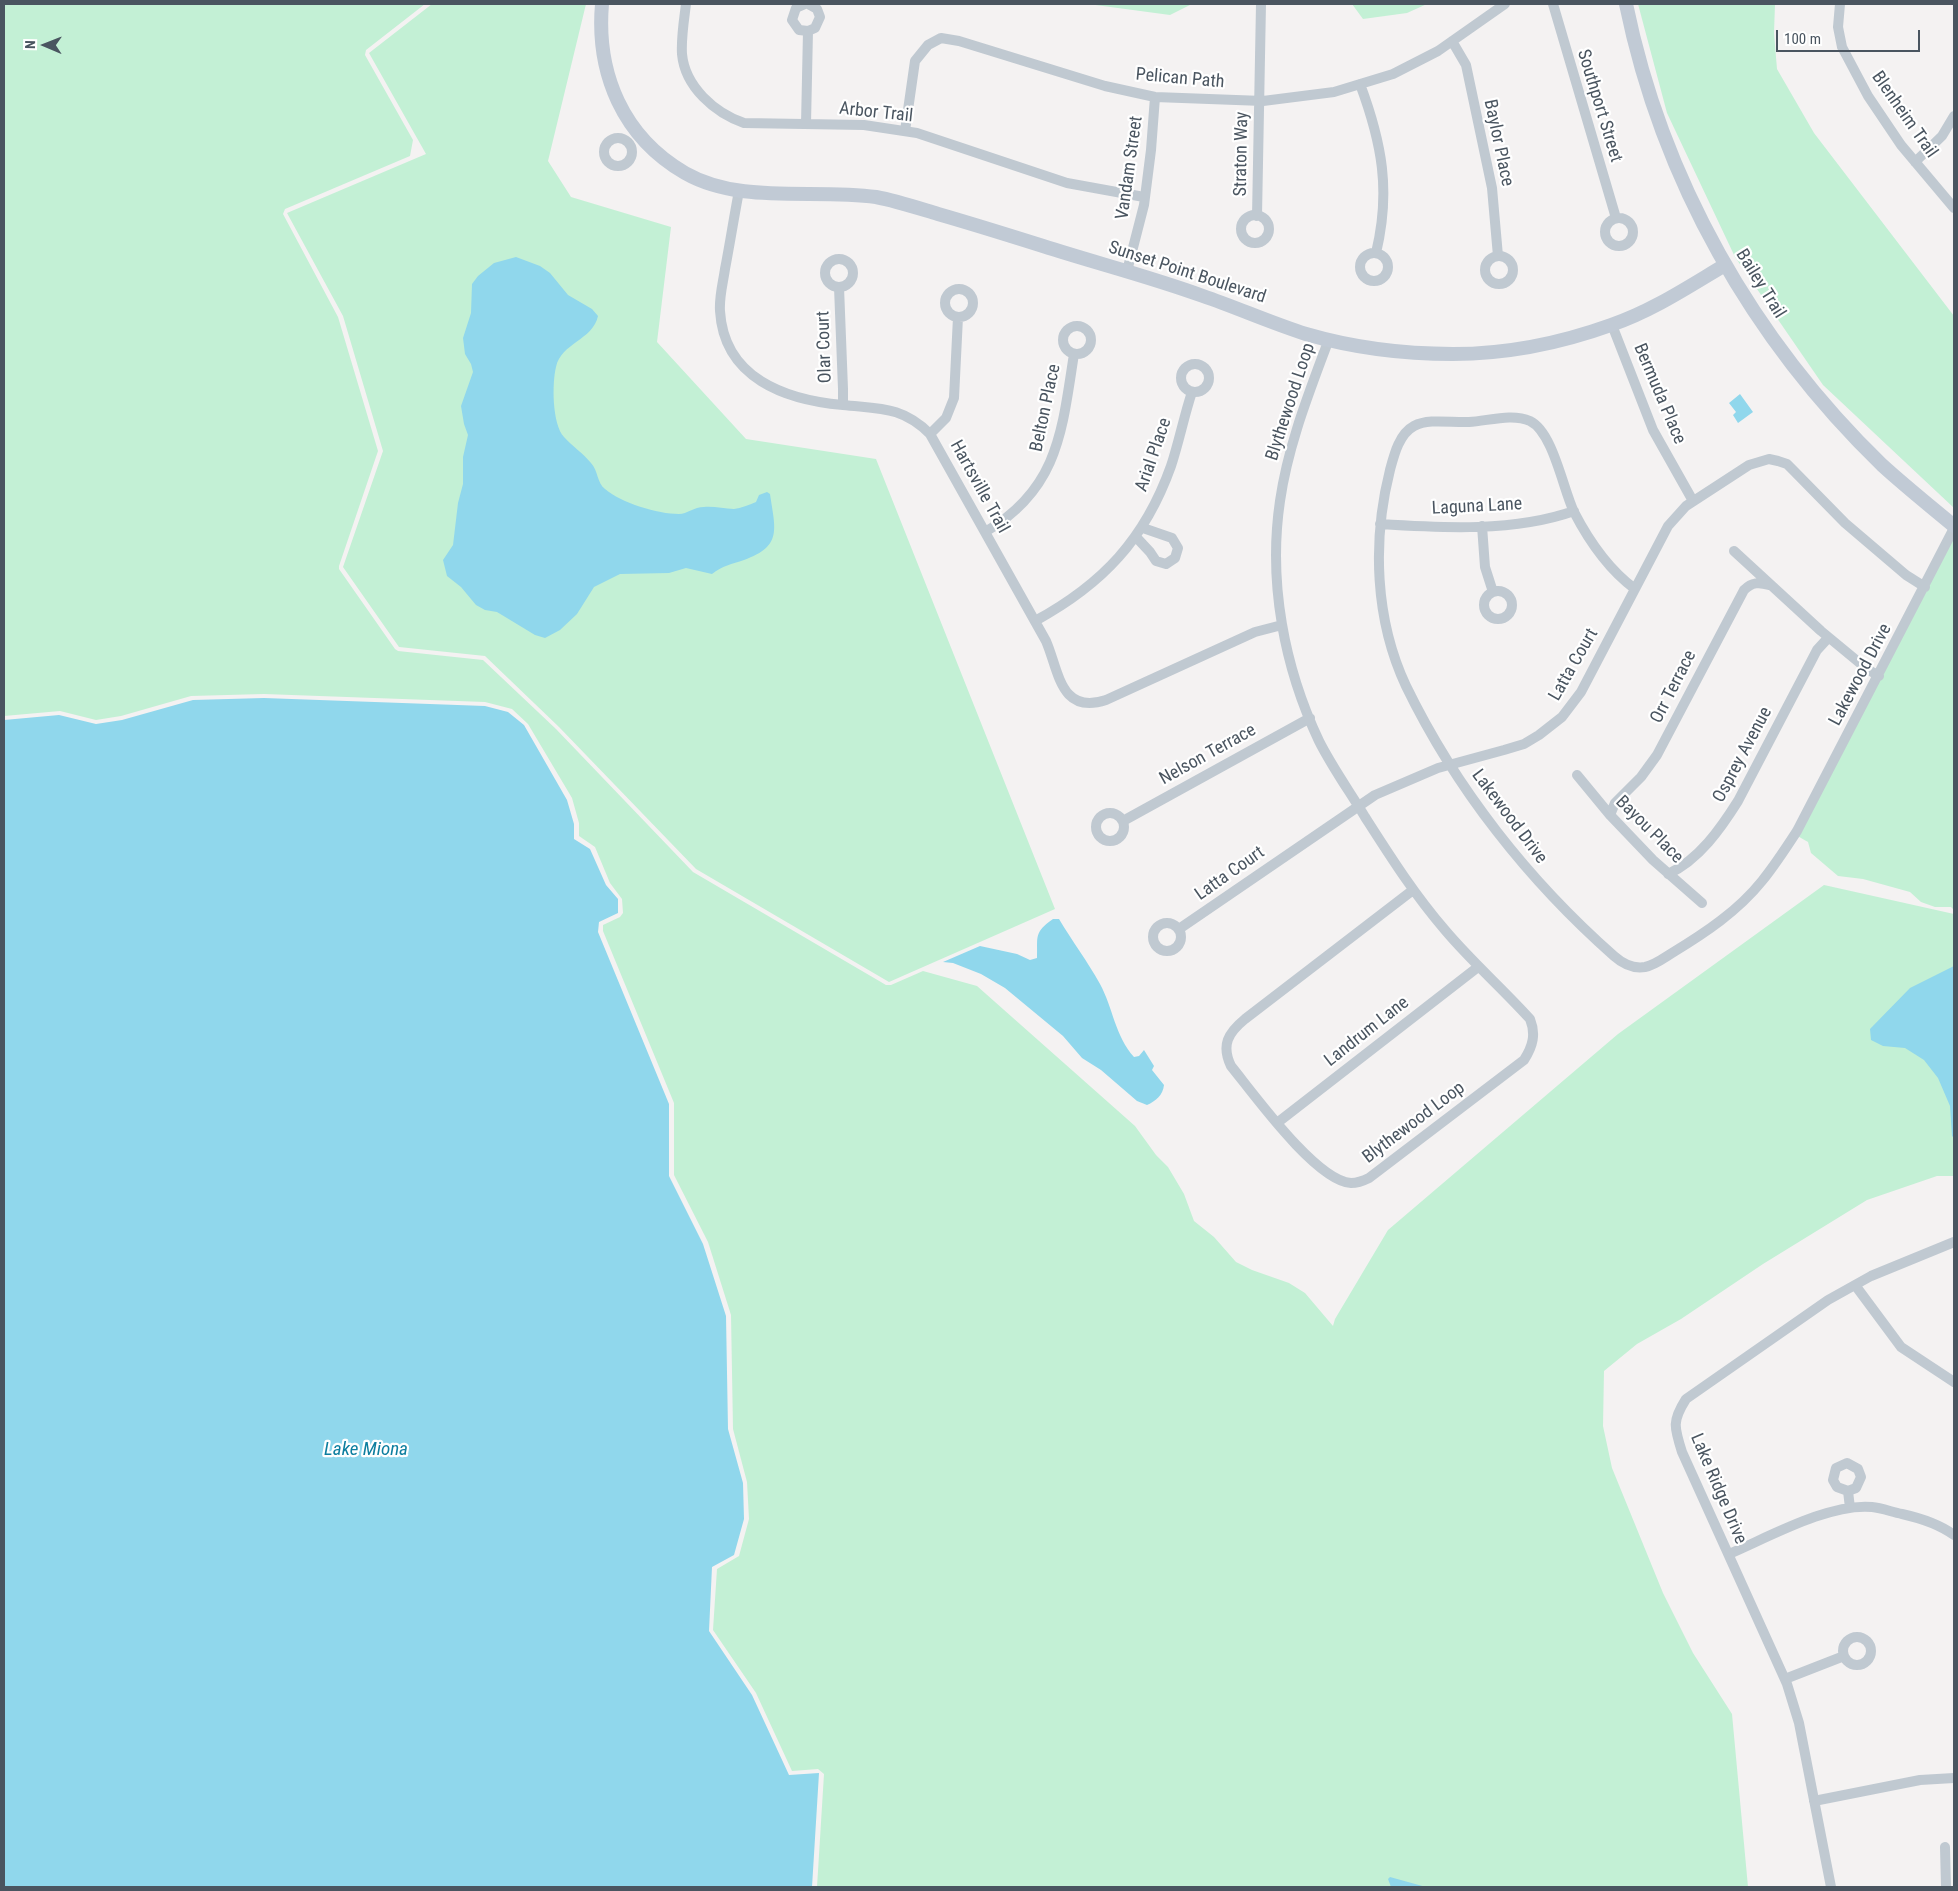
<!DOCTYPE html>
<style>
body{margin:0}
#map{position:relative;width:1958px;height:1891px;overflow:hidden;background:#f4f2f2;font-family:"Roboto Condensed",sans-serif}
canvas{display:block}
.frame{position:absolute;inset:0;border:5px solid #4a5560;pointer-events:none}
.north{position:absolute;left:20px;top:20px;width:50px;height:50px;-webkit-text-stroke:4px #fff;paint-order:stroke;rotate:271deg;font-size:14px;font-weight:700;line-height:20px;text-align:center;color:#4a5560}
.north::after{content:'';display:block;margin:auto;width:18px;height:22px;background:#4a5560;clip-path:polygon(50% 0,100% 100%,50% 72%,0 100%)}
.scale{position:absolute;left:1776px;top:30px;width:144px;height:22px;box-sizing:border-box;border:2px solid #4a5560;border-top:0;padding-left:6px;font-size:15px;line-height:18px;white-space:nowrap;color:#4a5560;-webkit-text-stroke:4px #fff;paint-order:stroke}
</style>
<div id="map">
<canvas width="1958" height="1891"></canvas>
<div class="frame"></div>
<div class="north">N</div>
<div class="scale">100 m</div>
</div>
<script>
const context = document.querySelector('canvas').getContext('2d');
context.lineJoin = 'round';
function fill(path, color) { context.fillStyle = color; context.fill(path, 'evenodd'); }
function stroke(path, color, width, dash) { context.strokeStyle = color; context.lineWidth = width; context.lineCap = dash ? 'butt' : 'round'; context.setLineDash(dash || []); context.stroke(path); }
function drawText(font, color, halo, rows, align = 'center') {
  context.font = font + ' "Roboto Condensed",sans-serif'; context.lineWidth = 4.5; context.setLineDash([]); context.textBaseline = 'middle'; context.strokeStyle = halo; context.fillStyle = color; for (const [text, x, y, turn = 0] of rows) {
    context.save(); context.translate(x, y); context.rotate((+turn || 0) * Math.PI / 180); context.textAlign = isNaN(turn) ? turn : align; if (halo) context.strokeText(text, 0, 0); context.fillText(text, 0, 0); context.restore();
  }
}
fill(new Path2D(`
 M 4,4 L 425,4 L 366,50 L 365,55 L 413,140 L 410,156 L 285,209 L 283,214 L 338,317 L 378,451 L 339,566 L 339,569 L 395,649 L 398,651 L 483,660 L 556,729 L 693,872 L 886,985 L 891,985 L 923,971 L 977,986 L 1135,1126 L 1156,1155 L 1168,1167 L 1184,1194 L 1194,1221 L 1214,1237 L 1236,1262 L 1252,1270 L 1289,1283 L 1305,1293 L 1333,1326 L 1335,1319 L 1388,1230 L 1618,1034 L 1824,885 L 1954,914 L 1954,1176 L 1937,1176 L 1867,1200 L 1763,1264 L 1681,1319 L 1637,1344 L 1604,1371 L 1603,1426 L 1612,1468 L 1663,1593 L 1693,1653 L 1732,1714 L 1748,1887 L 817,1887 L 824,1774 L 818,1769 L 792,1771 L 756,1693 L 713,1630 L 717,1569 L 739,1556 L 749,1519 L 747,1482 L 733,1429 L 731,1315 L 708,1242 L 674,1175 L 674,1103 L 603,931 L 603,925 L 620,917 L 623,913 L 622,899 L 610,883 L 595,847 L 579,836 L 579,823 L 572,798 L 528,724 L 512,709 L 485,702 L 264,694 L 191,696 L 121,716 L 96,720 L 60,711 L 4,716 Z
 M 432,4 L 586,4 L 548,161 L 571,197 L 671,227 L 657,342 L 746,439 L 876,459 L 1055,909 L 889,982 L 696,869 L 559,727 L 485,656 L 399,647 L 343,567 L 383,451 L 343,316 L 287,213 L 426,154 L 369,53 Z
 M 1088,4 L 1192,4 L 1170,15 Z
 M 1352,4 L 1427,4 L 1407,13 L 1363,19 Z
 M 1638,4 L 1775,4 L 1774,33 L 1777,69 L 1814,133 L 1954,316 L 1954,508 L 1823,385 L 1735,257 L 1667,113 Z
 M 1954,533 L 1954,910 L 1951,907 L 1935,907 L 1921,902 L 1910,892 L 1863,879 L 1838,876 L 1811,853 L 1808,842 L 1794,834 Z`), '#c3f0d5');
fill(new Path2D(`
 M 516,257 L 540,266 L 550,273 L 568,295 L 592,309 L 598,316 C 593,340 561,343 556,367 C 552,383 552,424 564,437 C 572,446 583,453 591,463 C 598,470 597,483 605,489 C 621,503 658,514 679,514 C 687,514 694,507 704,507 C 714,506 724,509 734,509 C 741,508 749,505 756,502 L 759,495 L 767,492 L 770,494 C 775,529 783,546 744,560 C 732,564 722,566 712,574 L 686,568 L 669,573 L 620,574 L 594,587 L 577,614 L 560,630 L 545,638 L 535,635 L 497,612 L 485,610 L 476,605 L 461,587 L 447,576 L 443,560 L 453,545 L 458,503 L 463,484 L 463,457 L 468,435 L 464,424 L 461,406 L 473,372 L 471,364 L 465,354 L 463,338 L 471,313 L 472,284 L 478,276 L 494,263 Z
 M 1740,394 L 1753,412 L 1738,423 L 1733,415 L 1736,412 L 1729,403 Z
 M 264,698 L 485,706 L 508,712 L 524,725 L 567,800 L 574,824 L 574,839 L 590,849 L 606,885 L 618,899 L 618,913 L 599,922 L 598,932 L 669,1104 L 669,1176 L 703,1244 L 726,1316 L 728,1429 L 743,1483 L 744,1519 L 734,1555 L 712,1567 L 709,1631 L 752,1695 L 789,1775 L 819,1773 L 812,1887 L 4,1887 L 4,720 L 59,715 L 96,724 L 122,720 L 193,700 Z
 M 1053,919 L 1059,919 C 1072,941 1088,962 1100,984 C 1113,1008 1115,1036 1134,1057 L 1139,1056 L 1144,1050 L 1154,1066 L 1152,1070 L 1164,1085 C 1163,1095 1156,1101 1147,1105 L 1137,1101 L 1101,1070 L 1082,1058 L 1063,1036 L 1005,988 L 981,974 L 953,963 L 943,962 L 980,946 L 1017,954 L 1030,960 L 1037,958 C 1038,937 1033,933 1053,919 Z
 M 1954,966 L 1954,1138 L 1952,1136 L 1950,1106 L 1938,1078 L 1924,1060 L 1905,1048 L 1883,1046 L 1871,1040 L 1870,1029 L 1910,988 Z
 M 1390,1877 L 1426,1887 L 1391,1887 L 1388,1879 Z`), '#90d7ec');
stroke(new Path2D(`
 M 686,4 C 684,20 681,38 682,54 C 685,87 715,113 744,123 L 864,125 L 917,133 L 1067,183 L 1144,197
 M 805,4 L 796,8 L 792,20 L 799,30 L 808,31 L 815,28 L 820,17 L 817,9 L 808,4
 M 1553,4 L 1616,218
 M 1840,4 L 1838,27 L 1842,47 L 1868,96 L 1901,145 L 1954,208
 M 1452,41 L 1466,65 L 1492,188 L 1498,256
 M 1360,84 C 1382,143 1391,191 1376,253
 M 806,124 L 808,31
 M 905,131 L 915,61 L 928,45 L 941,38 L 959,41 L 1105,86 L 1155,97 L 1263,101 L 1334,92 L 1393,74 L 1438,51 L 1505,4
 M604 152a14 14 0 1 1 28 0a14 14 0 1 1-28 0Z
 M 1915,162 L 1942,136 L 1954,116
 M 739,191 C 734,217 730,243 725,269 C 723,283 719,297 720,311 C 724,378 785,400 843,405 C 879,409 902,406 930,434 L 1046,641 C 1059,671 1060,715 1106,700 L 1255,632 L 1282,625
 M1241 229a14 14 0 1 1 28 0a14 14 0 1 1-28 0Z
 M 1257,216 L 1261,4
 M1605 232a14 14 0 1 1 28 0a14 14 0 1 1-28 0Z
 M1360 267a14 14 0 1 1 28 0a14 14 0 1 1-28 0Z
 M1485 270a14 14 0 1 1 28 0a14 14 0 1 1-28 0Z
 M825 273a14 14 0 1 1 28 0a14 14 0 1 1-28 0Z
 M 1127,271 L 1144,205 L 1151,150 L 1155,97
 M 839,287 L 843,389 L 843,405
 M945 303a14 14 0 1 1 28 0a14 14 0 1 1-28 0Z
 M 1612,325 L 1653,430 L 1693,501
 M1063 340a14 14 0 1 1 28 0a14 14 0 1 1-28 0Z
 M 1329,339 C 1309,393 1288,445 1280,501 C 1268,582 1284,667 1319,741 C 1332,767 1350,792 1365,817 C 1390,856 1414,894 1445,930 C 1471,961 1502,988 1530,1019 C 1536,1034 1533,1046 1524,1060 L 1369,1178 C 1363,1181 1357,1183 1351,1183 C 1316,1181 1253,1093 1231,1066 C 1221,1045 1228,1033 1245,1019 L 1413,890
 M1181 378a14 14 0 1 1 28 0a14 14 0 1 1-28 0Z
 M 930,434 L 946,418 L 954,398 L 958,317
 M 1380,524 C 1442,528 1515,532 1574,511
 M 1482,526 L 1485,567 L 1493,592
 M 985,532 C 1059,489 1062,430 1074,354
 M 1136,537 L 1150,552 L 1156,561 L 1166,564 L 1175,558 L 1178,548 L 1172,538 L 1143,528
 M 1734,551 L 1821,631 L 1867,669 L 1879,676
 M 1635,589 C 1608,569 1589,541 1574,512 C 1563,489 1553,432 1530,421 C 1512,413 1488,421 1469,422 C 1452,423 1429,418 1414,426 C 1399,434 1394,455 1390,470 C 1372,541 1375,620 1406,686 C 1456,789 1529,881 1614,956 C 1623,964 1633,969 1645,967 C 1655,965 1664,958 1672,953 C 1705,933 1738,911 1762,881 C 1775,865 1786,848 1797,831 L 1954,528
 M1484 605a14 14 0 1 1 28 0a14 14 0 1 1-28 0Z
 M 1035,621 C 1103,584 1145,539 1171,466 C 1179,442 1184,416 1192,392
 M 1577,775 L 1610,815 L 1653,860 L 1702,903
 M1096 827a14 14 0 1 1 28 0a14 14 0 1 1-28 0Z
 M 1610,815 L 1615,803 L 1641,777 L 1657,755 L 1744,590 C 1752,582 1759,582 1769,585
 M 1123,821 L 1310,718
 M 1668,874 C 1699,860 1721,828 1738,801 L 1817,650 L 1828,638
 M1153 937a14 14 0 1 1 28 0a14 14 0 1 1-28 0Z
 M 1179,929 L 1375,795 L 1438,768 L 1504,750 L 1524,744 L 1539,735 L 1562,717 L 1581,692 L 1668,526 L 1686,506 L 1749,465 L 1769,459 L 1778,461 L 1787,464 L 1793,470 L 1845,523 L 1906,575 L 1925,587
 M 1277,1123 L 1478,967
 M 1855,1285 L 1901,1347 L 1954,1382
 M 1848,1491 L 1856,1488 L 1861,1477 L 1858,1469 L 1847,1463 L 1836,1468 L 1833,1480 L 1837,1487 L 1848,1491 L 1850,1508
 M 1729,1554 C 1769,1537 1829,1503 1872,1507 C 1882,1508 1892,1512 1902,1514 C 1920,1518 1939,1524 1954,1535
 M1843 1651a14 14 0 1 1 28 0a14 14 0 1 1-28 0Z
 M 1785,1679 L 1844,1656
 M 1814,1801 L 1920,1780 L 1954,1778
 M 1945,1847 L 1946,1887
 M 1831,1887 L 1799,1723 L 1787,1684 L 1682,1452 C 1674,1427 1672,1421 1686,1399 L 1828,1300 L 1871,1276 L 1954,1242`), '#c0c9d1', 10);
stroke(new Path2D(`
 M 602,4 C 596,74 623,137 685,173 C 741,205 814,188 876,197 C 897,201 918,208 938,214 C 973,224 1008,235 1043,246 C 1096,263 1151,277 1203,296 C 1238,308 1271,323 1306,334 C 1354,348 1403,354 1453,354 C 1506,354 1561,343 1611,325 C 1652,311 1688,287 1725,265
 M 1626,4 C 1662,180 1753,340 1882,465 C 1905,486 1930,506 1954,526`), '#c1cad5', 14);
drawText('18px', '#4a5560', '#fff', [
 ["Pelican Path",1180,79,5],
 ["Southport Street",1599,106,73],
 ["Arbor Trail",876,113,6],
 ["Blenheim Trail",1904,115,55],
 ["Baylor Place",1498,143,78],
 ["Straton Way",1242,154,-89],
 ["Vandam Street",1130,168,-82],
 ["Sunset Point Boulevard",1187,273,18],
 ["Bailey Trail",1760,284,58],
 ["Olar Court",825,347,-92],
 ["Bermuda Place",1659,394,67],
 ["Blythewood Loop",1291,402,-72],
 ["Belton Place",1046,408,-78],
 ["Arial Place",1154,455,-71],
 ["Hartsville Trail",979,487,61],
 ["Laguna Lane",1477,507,-3],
 ["Latta Court",1574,665,-60],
 ["Lakewood Drive",1861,675,-62],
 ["Orr Terrace",1674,687,-63],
 ["Nelson Terrace",1208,755,-29],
 ["Osprey Avenue",1743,755,-62],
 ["Lakewood Drive",1509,817,53],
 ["Bayou Place",1649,830,45],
 ["Latta Court",1230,874,-35],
 ["Landrum Lane",1367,1032,-38],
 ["Blythewood Loop",1414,1123,-37],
 ["Lake Ridge Drive",1718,1489,67]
]);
drawText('italic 19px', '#0d7e9f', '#fff', [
 ["Lake Miona",366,1450]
]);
</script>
